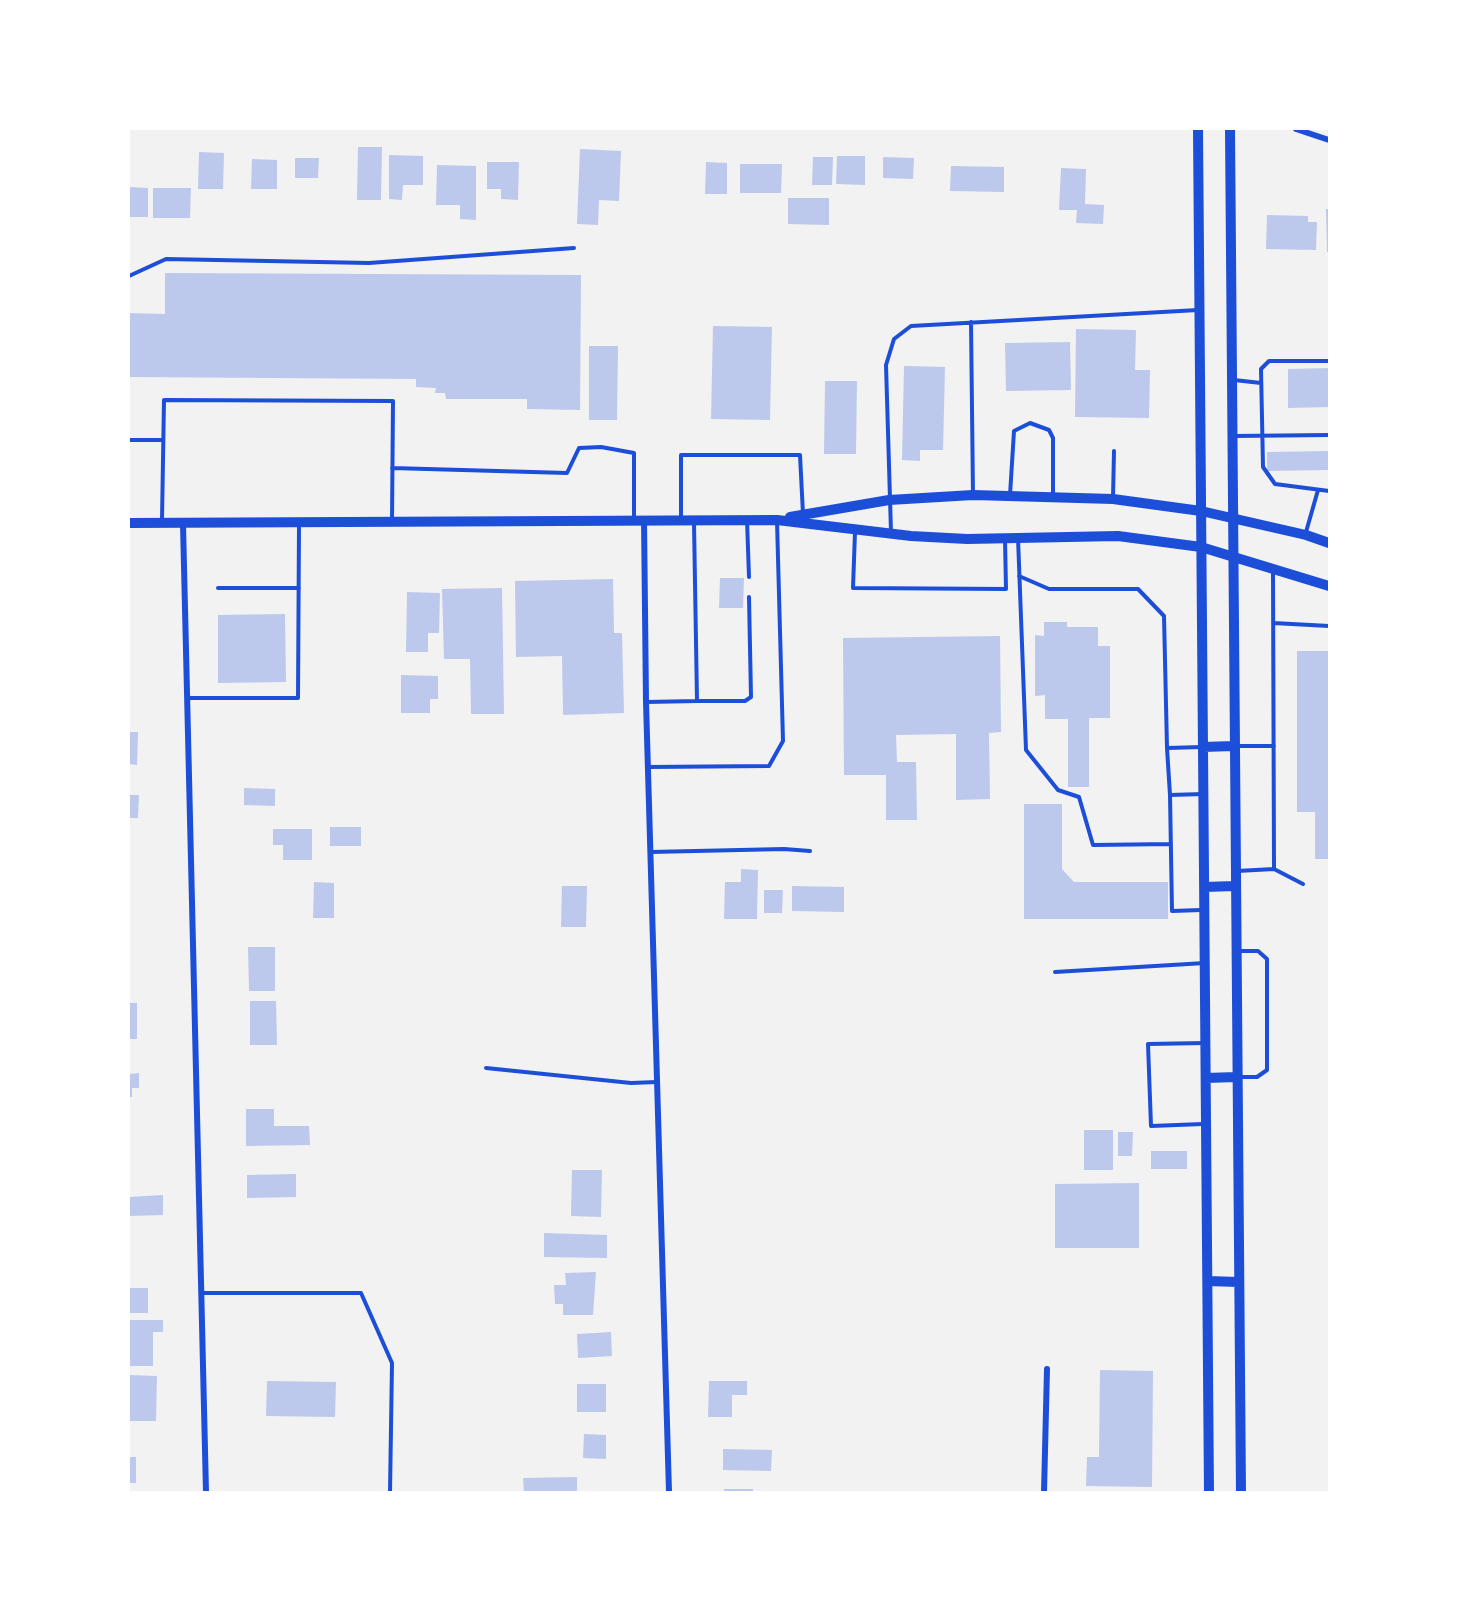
<!DOCTYPE html>
<style>
body{margin:0}
#map{position:relative;width:1458px;height:1621px;overflow:hidden;background:#f2f2f2;font-family:"DM Sans",sans-serif}
canvas{display:block}
.frame{position:absolute;inset:0;border:130px solid #fff;pointer-events:none}
</style>
<div id="map">
<canvas width="1458" height="1621"></canvas>
<div class="frame"></div>
</div>
<script>
const context = document.querySelector('canvas').getContext('2d');
context.lineJoin = 'round';
function fill(path, color) { context.fillStyle = color; context.fill(path, 'evenodd'); }
function stroke(path, color, width, dash) { context.strokeStyle = color; context.lineWidth = width; context.lineCap = dash ? 'butt' : 'round'; context.setLineDash(dash || []); context.stroke(path); }
fill(new Path2D(`
 M 358,147 L 382,147 L 381,200 L 357,200 Z
 M 580,149 L 621,151 L 619,201 L 599,200 L 598,225 L 577,224 Z
 M 199,152 L 224,153 L 223,189 L 198,189 Z
 M 389,155 L 423,156 L 423,185 L 403,185 L 402,200 L 389,199 Z
 M 837,156 L 865,156 L 865,185 L 836,184 Z
 M 813,157 L 833,157 L 832,185 L 812,185 Z
 M 883,157 L 914,158 L 913,179 L 883,178 Z
 M 295,158 L 319,158 L 318,178 L 295,178 Z
 M 252,159 L 277,160 L 277,189 L 251,189 Z
 M 487,162 L 519,162 L 518,200 L 501,199 L 501,189 L 487,189 Z
 M 706,162 L 727,163 L 727,194 L 705,194 Z
 M 740,164 L 782,164 L 781,193 L 740,193 Z
 M 437,165 L 476,166 L 476,220 L 460,219 L 460,205 L 436,205 Z
 M 951,166 L 1004,167 L 1004,192 L 950,191 Z
 M 1061,168 L 1086,169 L 1085,204 L 1104,205 L 1103,224 L 1076,223 L 1077,210 L 1059,210 Z
 M 129,187 L 148,188 L 148,217 L 129,217 Z
 M 153,188 L 191,188 L 190,218 L 153,218 Z
 M 788,198 L 829,198 L 829,225 L 788,224 Z
 M 1326,209 L 1329,209 L 1329,252 L 1327,252 Z
 M 1267,215 L 1308,216 L 1308,222 L 1317,222 L 1316,250 L 1266,249 Z
 M 165,273 L 581,275 L 580,410 L 527,409 L 527,399 L 446,399 L 445,393 L 435,393 L 436,388 L 416,387 L 416,379 L 129,377 L 129,313 L 165,314 Z
 M 713,326 L 772,327 L 770,420 L 711,419 Z
 M 1076,329 L 1136,330 L 1135,370 L 1150,370 L 1149,418 L 1075,417 Z
 M 1070,342 L 1071,390 L 1006,391 L 1005,343 Z
 M 589,346 L 618,346 L 617,420 L 589,420 Z
 M 904,366 L 945,367 L 943,450 L 920,450 L 920,461 L 902,460 Z
 M 1329,368 L 1329,407 L 1288,408 L 1288,369 Z
 M 825,381 L 857,381 L 856,454 L 824,454 Z
 M 1329,451 L 1329,470 L 1267,471 L 1267,452 Z
 M 720,578 L 744,578 L 743,608 L 719,608 Z
 M 613,579 L 614,633 L 622,633 L 624,713 L 563,715 L 562,656 L 516,657 L 515,581 Z
 M 502,588 L 504,714 L 471,714 L 470,659 L 444,659 L 442,589 Z
 M 407,592 L 440,593 L 439,633 L 428,633 L 428,652 L 406,652 Z
 M 285,614 L 286,682 L 218,683 L 218,615 Z
 M 1044,622 L 1067,622 L 1067,627 L 1098,627 L 1098,646 L 1110,646 L 1110,718 L 1089,718 L 1089,787 L 1068,787 L 1068,719 L 1045,719 L 1045,695 L 1035,696 L 1035,635 L 1044,636 Z
 M 1000,636 L 1001,732 L 989,733 L 990,799 L 956,800 L 956,734 L 896,735 L 897,762 L 916,762 L 917,820 L 886,820 L 886,775 L 844,775 L 843,638 Z
 M 1297,651 L 1329,651 L 1329,859 L 1315,859 L 1315,812 L 1297,812 Z
 M 401,675 L 438,676 L 438,699 L 430,699 L 430,713 L 401,713 Z
 M 129,732 L 138,732 L 137,765 L 129,764 Z
 M 244,788 L 275,789 L 275,806 L 244,805 Z
 M 129,795 L 139,795 L 138,818 L 129,818 Z
 M 1024,804 L 1062,804 L 1062,869 L 1074,882 L 1168,882 L 1168,919 L 1024,919 Z
 M 330,827 L 361,827 L 361,846 L 330,846 Z
 M 273,829 L 312,829 L 312,860 L 283,860 L 283,845 L 273,845 Z
 M 741,869 L 758,870 L 757,919 L 724,919 L 725,882 L 741,882 Z
 M 314,882 L 334,883 L 334,918 L 313,918 Z
 M 562,886 L 587,886 L 586,927 L 561,927 Z
 M 792,886 L 844,887 L 844,912 L 792,911 Z
 M 764,890 L 783,890 L 782,913 L 764,913 Z
 M 248,947 L 275,947 L 275,991 L 249,991 Z
 M 250,1001 L 276,1001 L 277,1045 L 250,1045 Z
 M 129,1003 L 137,1003 L 137,1039 L 129,1039 Z
 M 139,1073 L 139,1088 L 132,1088 L 132,1097 L 129,1097 L 129,1074 Z
 M 246,1109 L 274,1109 L 274,1126 L 309,1126 L 310,1145 L 246,1146 Z
 M 1084,1130 L 1113,1130 L 1113,1170 L 1084,1170 Z
 M 1118,1132 L 1133,1132 L 1132,1156 L 1118,1156 Z
 M 1151,1151 L 1187,1151 L 1187,1169 L 1151,1169 Z
 M 572,1170 L 602,1170 L 601,1217 L 571,1216 Z
 M 296,1174 L 296,1197 L 247,1198 L 247,1175 Z
 M 1139,1183 L 1139,1248 L 1055,1248 L 1055,1184 Z
 M 163,1195 L 163,1215 L 129,1216 L 129,1197 Z
 M 544,1233 L 607,1235 L 607,1258 L 544,1257 Z
 M 596,1272 L 593,1315 L 563,1315 L 563,1304 L 555,1304 L 554,1285 L 566,1285 L 565,1273 Z
 M 129,1288 L 148,1288 L 148,1313 L 129,1313 Z
 M 129,1320 L 163,1320 L 163,1332 L 153,1332 L 153,1366 L 129,1366 Z
 M 611,1332 L 612,1356 L 578,1358 L 577,1334 Z
 M 1100,1370 L 1153,1371 L 1152,1487 L 1086,1486 L 1087,1457 L 1099,1457 Z
 M 129,1375 L 157,1376 L 156,1421 L 129,1421 Z
 M 267,1381 L 336,1382 L 335,1417 L 266,1416 Z
 M 709,1381 L 747,1381 L 747,1395 L 732,1395 L 732,1417 L 708,1417 Z
 M 577,1384 L 606,1384 L 606,1412 L 577,1412 Z
 M 584,1434 L 606,1435 L 606,1459 L 583,1458 Z
 M 723,1449 L 772,1450 L 771,1471 L 723,1470 Z
 M 129,1457 L 136,1457 L 136,1483 L 129,1483 Z
 M 577,1477 L 577,1492 L 524,1492 L 523,1478 Z
 M 724,1489 L 753,1489 L 753,1492 L 724,1492 Z`), '#bdc9ec');
stroke(new Path2D(`
 M 129,276 L 166,259 L 369,263 L 574,248
 M 971,322 L 973,495
 M 1329,361 L 1269,361 L 1261,369 L 1263,467 L 1275,484 L 1329,491
 M 1234,380 L 1261,383
 M 1234,436 L 1329,435
 M 129,440 L 163,440
 M 392,468 L 567,473 L 579,448 L 601,447 L 634,453 L 634,518
 M 1010,495 L 1014,431 L 1030,423 L 1049,430 L 1053,438 L 1053,495
 M 1113,498 L 1114,451
 M 681,518 L 681,455 L 800,455 L 803,514
 M 162,520 L 164,400 L 393,401 L 392,522
 M 747,520 L 749,577
 M 855,532 L 853,588 L 1006,589 L 1005,539
 M 891,532 L 886,365 L 894,339 L 911,326 L 1198,310
 M 1306,532 L 1318,490
 M 1018,538 L 1026,750 L 1058,790 L 1079,797 L 1093,845 L 1171,844
 M 1019,576 L 1049,589 L 1138,589 L 1164,616 L 1167,748
 M 218,588 L 299,588
 M 1273,623 L 1329,626
 M 187,698 L 298,698 L 299,525
 M 697,701 L 745,701 L 751,697 L 749,597
 M 646,702 L 697,701 L 694,523
 M 1237,746 L 1274,746
 M 648,767 L 769,766 L 783,741 L 777,521
 M 1170,795 L 1167,748 L 1202,747
 M 651,852 L 784,849 L 810,851
 M 1274,869 L 1303,884
 M 1237,871 L 1274,869 L 1273,570
 M 1201,910 L 1172,911 L 1170,795 L 1203,794
 M 1239,951 L 1258,951 L 1267,959 L 1267,1070 L 1257,1077 L 1239,1077
 M 1055,972 L 1205,963
 M 486,1068 L 631,1083 L 657,1082
 M 1203,1124 L 1151,1126 L 1148,1044 L 1205,1043
 M 202,1293 L 361,1293 L 392,1363 L 390,1492`), '#1d4ed8', 4);
stroke(new Path2D(`
 M 1296,129 L 1329,140
 M 644,519 L 646,702 L 669,1492
 M 183,524 L 206,1492
 M 1044,1492 L 1047,1369`), '#1d4ed8', 6);
stroke(new Path2D(`
 M 1198,129 L 1209,1492
 M 1230,129 L 1241,1492
 M 790,517 L 889,500 L 973,495 L 1113,499 L 1201,511 L 1306,535 L 1329,543
 M 129,523 L 777,520 L 911,536 L 967,539 L 1118,536 L 1201,547 L 1329,586
 M 1203,747 L 1233,746
 M 1205,887 L 1234,886
 M 1206,1078 L 1236,1077
 M 1208,1281 L 1238,1282`), '#1d4ed8', 10);
</script>
